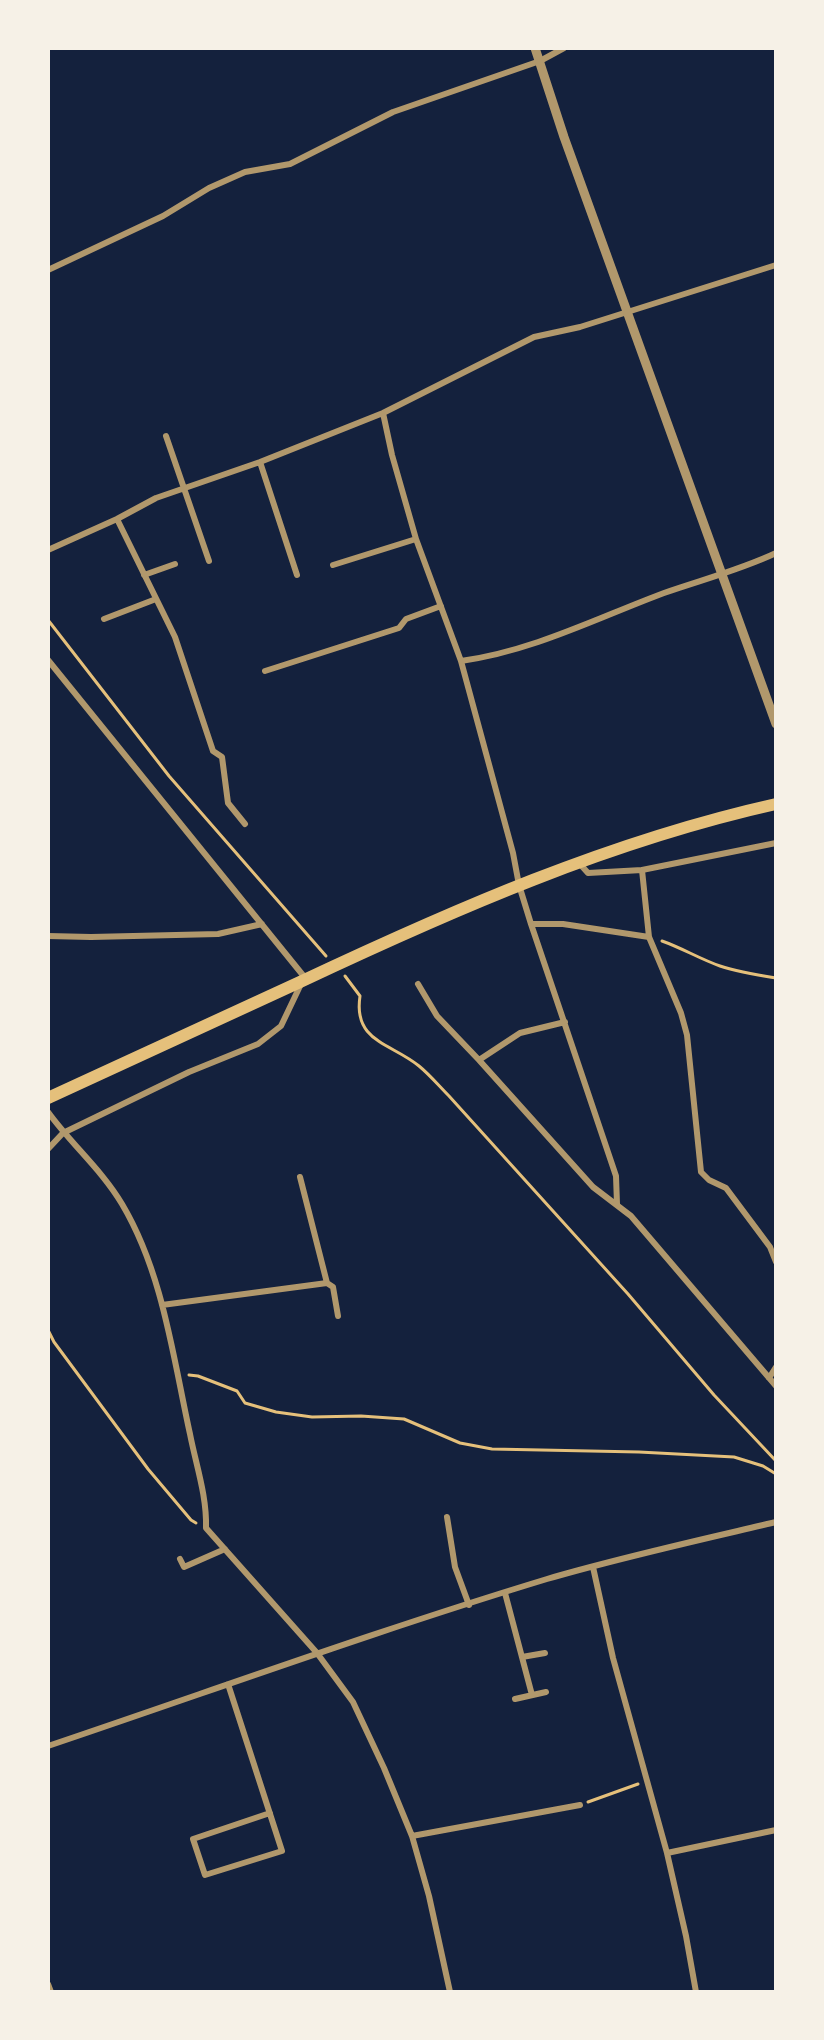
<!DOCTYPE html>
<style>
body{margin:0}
#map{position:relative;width:824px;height:2040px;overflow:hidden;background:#14213d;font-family:"Work Sans",sans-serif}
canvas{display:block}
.frame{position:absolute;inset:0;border:50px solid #f6f1e7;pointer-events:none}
</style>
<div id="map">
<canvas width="824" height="2040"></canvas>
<div class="frame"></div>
</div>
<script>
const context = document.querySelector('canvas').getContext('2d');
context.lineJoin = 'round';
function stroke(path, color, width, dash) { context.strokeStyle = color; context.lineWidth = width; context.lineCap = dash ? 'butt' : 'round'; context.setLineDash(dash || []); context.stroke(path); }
stroke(new Path2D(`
 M 48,620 L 169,776 L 326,956
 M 662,941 C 682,948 700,959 720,966 C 738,972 757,975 776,978
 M 345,976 L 360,996 C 353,1042 391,1043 419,1066 C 430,1075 439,1086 449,1096 L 628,1294 L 714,1395 L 776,1461
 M 48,1330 L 54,1342 L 148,1469 L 191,1520 L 196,1523
 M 189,1375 L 198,1376 L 237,1391 L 245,1403 L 276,1412 L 312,1417 L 361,1416 L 404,1419 L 460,1443 L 492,1449 L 639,1452 L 734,1457 L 763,1466 L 776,1474
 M 588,1802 L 638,1784`), '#e5c07b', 3);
stroke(new Path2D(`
 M 48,270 L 163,216 L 209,188 L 245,172 L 290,164 L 393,112 L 540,61 L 564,48
 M 383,413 L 392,455 L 416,539 L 461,661 L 513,853 L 519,885 L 531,924 L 616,1176 L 617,1204
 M 166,436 L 209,561
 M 260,462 L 297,575
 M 117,519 L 175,637 L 213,751 L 222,757 L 228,803 L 245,824
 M 48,550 L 117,519 L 156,498 L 260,462 L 383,413 L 534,337 L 580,327 L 776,265
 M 333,565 L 416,539
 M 144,575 L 175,564
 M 104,619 L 156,599
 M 48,660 L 306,979
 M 461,661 C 533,651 597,618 664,593 C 701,580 740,570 776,553
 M 265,671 L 399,628 L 406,619 L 441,606
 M 579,863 L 588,873 L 642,870
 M 531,924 L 563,924 L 649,937 L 642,870 L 776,843
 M 48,936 L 91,937 L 218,934 L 262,924
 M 649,937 L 681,1013 L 687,1035 L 701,1172 L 709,1180 L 726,1188 L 770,1247 L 776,1262
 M 418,984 L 437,1016 L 479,1060 L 520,1033 L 565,1022
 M 479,1060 L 593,1187 L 631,1216 L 776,1386
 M 48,1112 C 71,1144 102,1170 122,1204 C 163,1273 173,1357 190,1434 C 196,1465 207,1496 206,1528 L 317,1653 L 353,1702 L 384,1768 L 412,1836 L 429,1896 L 450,1992
 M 48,1149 L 63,1133 L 189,1072 L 258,1044 L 281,1026 L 301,984
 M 300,1177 L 327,1283
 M 162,1305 L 327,1283 L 333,1287 L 338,1316
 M 769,1378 L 776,1367
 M 447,1517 L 455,1567 L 469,1605
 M 180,1559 L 184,1567 L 225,1549
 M 593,1567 L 613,1658 L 667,1853 L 686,1936 L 696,1992
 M 505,1593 L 532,1695
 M 522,1657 L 545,1653
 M 228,1684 L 282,1851 L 205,1875 L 193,1839 L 270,1813
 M 515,1699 L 546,1692
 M 48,1746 C 214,1690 379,1630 547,1579 C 622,1557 700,1540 776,1522
 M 412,1836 L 580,1805
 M 667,1853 L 776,1830
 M 48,1984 L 51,1992`), '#b1986c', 6);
stroke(new Path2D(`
 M 535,48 L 564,137 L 776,724`), '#b1986c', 9);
stroke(new Path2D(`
 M 48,1098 C 132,1059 216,1021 300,982 C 453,910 610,841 776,804`), '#e5c07b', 12);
</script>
